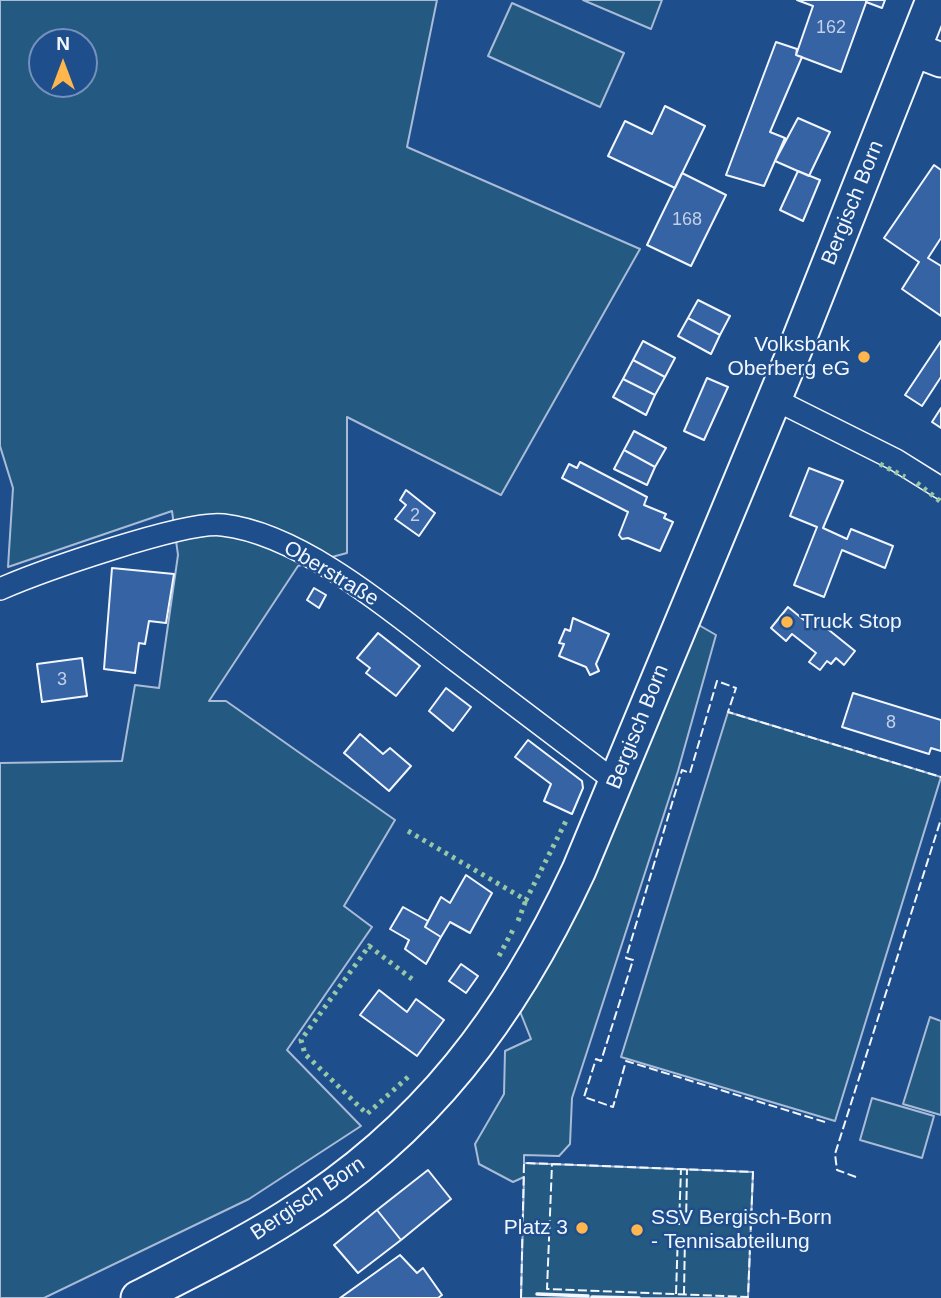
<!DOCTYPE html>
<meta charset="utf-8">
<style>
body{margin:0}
#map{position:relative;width:941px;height:1298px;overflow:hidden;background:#1f4e8c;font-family:Helvetica,sans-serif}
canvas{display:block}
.north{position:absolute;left:28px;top:28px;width:70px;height:70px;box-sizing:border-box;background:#1f4e8c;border:2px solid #7391ba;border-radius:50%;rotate:0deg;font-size:19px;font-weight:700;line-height:28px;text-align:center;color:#f2f6ff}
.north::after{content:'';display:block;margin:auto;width:24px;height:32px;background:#ffb74d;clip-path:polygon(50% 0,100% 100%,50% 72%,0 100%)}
</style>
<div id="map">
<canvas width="941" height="1298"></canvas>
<div class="north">N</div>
</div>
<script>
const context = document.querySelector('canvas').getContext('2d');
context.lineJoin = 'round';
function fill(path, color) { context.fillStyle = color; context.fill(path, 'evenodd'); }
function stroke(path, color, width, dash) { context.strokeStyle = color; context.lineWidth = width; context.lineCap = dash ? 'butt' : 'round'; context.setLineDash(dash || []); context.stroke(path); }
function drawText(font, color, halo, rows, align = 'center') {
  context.font = font + ' Helvetica,sans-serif'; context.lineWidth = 5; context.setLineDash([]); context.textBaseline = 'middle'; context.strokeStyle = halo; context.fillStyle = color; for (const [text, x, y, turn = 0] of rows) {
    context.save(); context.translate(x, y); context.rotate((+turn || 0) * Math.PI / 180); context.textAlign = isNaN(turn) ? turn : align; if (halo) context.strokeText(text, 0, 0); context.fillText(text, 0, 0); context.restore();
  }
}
const green = new Path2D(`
 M 0,0 L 437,0 L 407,147 L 640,249 L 501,495 L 347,417 L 347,553 L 298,566 L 209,701 L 226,701 L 395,820 L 344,906 L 372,927 L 287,1050 L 361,1126 L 249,1199 L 44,1298 L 0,1298 L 0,763 L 122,761 L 135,685 L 159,688 L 178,555 L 172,511 L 8,567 L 13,488 L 0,446 ZM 42,42 L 84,42 L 84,84 L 42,84 Z
 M 583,0 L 662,0 L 651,29 Z
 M 512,3 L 624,53 L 600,107 L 488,56 Z
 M 697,624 L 716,635 L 678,771 L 572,1098 L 570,1144 L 559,1156 L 524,1155 L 524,1163 L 753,1172 L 748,1298 L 521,1298 L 524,1177 L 513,1182 L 479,1164 L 475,1144 L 504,1094 L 505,1051 L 531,1039 L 515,999 Z
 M 728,712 L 941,777 L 835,1121 L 621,1057 Z
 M 930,1017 L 941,1021 L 941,1115 L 903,1104 Z
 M 872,1098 L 934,1116 L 922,1158 L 860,1140 Z`);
fill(green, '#245a82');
stroke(green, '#a8bbd7', 2);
const building = new Path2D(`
 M 797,0 L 867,0 L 841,72 L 796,55 L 813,6 Z
 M 867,0 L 885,0 L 882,8 L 866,2 Z
 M 776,42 L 797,49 L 796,55 L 802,57 L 770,132 L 785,138 L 764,186 L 726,175 Z
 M 665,106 L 705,126 L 675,188 L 608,156 L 625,121 L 652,134 Z
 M 798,118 L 830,132 L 809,176 L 775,161 Z
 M 934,165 L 941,170 L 941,238 L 928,258 L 941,266 L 941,316 L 902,289 L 919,262 L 884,238 Z
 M 798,171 L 820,180 L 803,221 L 780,210 Z
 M 682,173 L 726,195 L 691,266 L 647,245 Z
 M 698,300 L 730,316 L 720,335 L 688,318 Z
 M 688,318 L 720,335 L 711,354 L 678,336 Z
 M 643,341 L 675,358 L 665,377 L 633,360 Z
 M 941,341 L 941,377 L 922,406 L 905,395 Z
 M 633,360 L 665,377 L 655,395 L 623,379 Z
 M 707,378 L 728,387 L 704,440 L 684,431 Z
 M 623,379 L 655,395 L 646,415 L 613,397 Z
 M 941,408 L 941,428 L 932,422 Z
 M 634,431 L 666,448 L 655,467 L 624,450 Z
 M 624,450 L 655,467 L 647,485 L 614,469 Z
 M 580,462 L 647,497 L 644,505 L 666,514 L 664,518 L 673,522 L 660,551 L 628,538 L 622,539 L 619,535 L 628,512 L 562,478 L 569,464 L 577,468 Z
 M 809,468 L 843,481 L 823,528 L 847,539 L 851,529 L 893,546 L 885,568 L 842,550 L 824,597 L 794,585 L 817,527 L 790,516 Z
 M 406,490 L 435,513 L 419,536 L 395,519 L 406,505 L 400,500 Z
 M 112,568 L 174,574 L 166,623 L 149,621 L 145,644 L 139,643 L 135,673 L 104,669 Z
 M 314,588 L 326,595 L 319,608 L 307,600 Z
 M 788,607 L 804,620 L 809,614 L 855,651 L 844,665 L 836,658 L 831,664 L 827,661 L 820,670 L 809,662 L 816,653 L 792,634 L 786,641 L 771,628 Z
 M 573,618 L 609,634 L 596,664 L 599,671 L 590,675 L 586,667 L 559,656 L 564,644 L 559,643 L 565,629 L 570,631 Z
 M 378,633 L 420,666 L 396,696 L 366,673 L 370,668 L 357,658 Z
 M 82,658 L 87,696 L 42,702 L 37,664 Z
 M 446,688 L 471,707 L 453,731 L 429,711 Z
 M 853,693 L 941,720 L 941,751 L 931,748 L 929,754 L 842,727 Z
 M 360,734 L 383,754 L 390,748 L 411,766 L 389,791 L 344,753 Z
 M 528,740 L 582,781 L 583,788 L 572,814 L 544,801 L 551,784 L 515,757 Z
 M 466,875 L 492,893 L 470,933 L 450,922 L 441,937 L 425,927 L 441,897 L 450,903 Z
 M 403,907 L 428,921 L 425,927 L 441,937 L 426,964 L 405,949 L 409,940 L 390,929 Z
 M 461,964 L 478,976 L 466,993 L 449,981 Z
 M 379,990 L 407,1012 L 416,999 L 444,1020 L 417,1056 L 360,1015 Z
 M 428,1170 L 451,1199 L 401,1240 L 377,1210 Z
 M 377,1210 L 401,1240 L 358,1273 L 334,1245 Z
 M 400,1255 L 417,1273 L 423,1268 L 442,1295 L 438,1298 L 340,1298 Z`);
fill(building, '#3563a3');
stroke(building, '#f2f6ff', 2);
const minor = new Path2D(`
 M 774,399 L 896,460 L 941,488
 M 0,589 C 39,572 186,520 223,525 C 302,534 394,613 455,660 C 509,701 562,741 616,782`);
const primary = new Path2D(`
 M 915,50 L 941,60
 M 138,1298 C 188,1272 240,1247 287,1217 C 426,1131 511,1016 579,870 L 796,347 L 933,0`);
stroke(minor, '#f2f6ff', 24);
stroke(primary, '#f2f6ff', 37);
stroke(minor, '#1f4e8c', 21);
stroke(primary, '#1f4e8c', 33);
stroke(new Path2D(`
 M 880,464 L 905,477
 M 917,483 L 941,502
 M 408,831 L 526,900 L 566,821
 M 518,921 L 526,900
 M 499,956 L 514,928
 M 408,1077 L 367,1114 L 305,1054 L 301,1040 L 369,946 L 412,979`), '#97c8a6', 5, [3.5, 5]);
stroke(new Path2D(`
 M 825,1122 L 626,1061 L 613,1107 L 584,1097 L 596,1059 L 601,1061 L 633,960 L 626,958 L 682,770 L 690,773 L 717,681 L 736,688 L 728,712 L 941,777
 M 552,1164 L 753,1172 L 748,1297 L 547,1289 Z
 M 856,1177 L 837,1170 L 835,1154 L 941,819
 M 679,1225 L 681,1169
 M 686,1225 L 687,1169
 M 676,1294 L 678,1233
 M 684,1295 L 685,1234
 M 521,1298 L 524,1163 L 552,1164`), '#f2f6ff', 2, [9, 3.5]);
stroke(new Path2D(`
 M 537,1294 L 588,1296
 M 592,1297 L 639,1298`), '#f2f6ff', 3.5);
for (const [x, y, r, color] of [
 [864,357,7,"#ffb74d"],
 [787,622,7,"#ffb74d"],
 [582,1228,7,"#ffb74d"],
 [637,1230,7,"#ffb74d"]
]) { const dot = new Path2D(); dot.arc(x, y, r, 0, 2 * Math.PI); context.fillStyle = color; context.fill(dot); stroke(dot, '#1f4e8c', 2.5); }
drawText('18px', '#c3d1e8', null, [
 ["162",831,28],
 ["168",687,220],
 ["2",415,516],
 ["3",62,680],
 ["8",891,723]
]);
drawText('21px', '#f2f6ff', '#1f4e8c', [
 ["Bergisch Born",853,203,-68],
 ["Oberstraße",331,574,31],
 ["Bergisch Born",638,727,-68],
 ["Bergisch Born",308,1199,-34]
]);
drawText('21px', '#f2f6ff', '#1f4e8c', [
 ["Volksbank",850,345],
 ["Oberberg eG",850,369],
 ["Truck Stop",801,622,"left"],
 ["SSV Bergisch-Born",651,1218,"left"],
 ["- Tennisabteilung",651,1242,"left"],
 ["Platz 3",568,1228]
], 'right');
</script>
